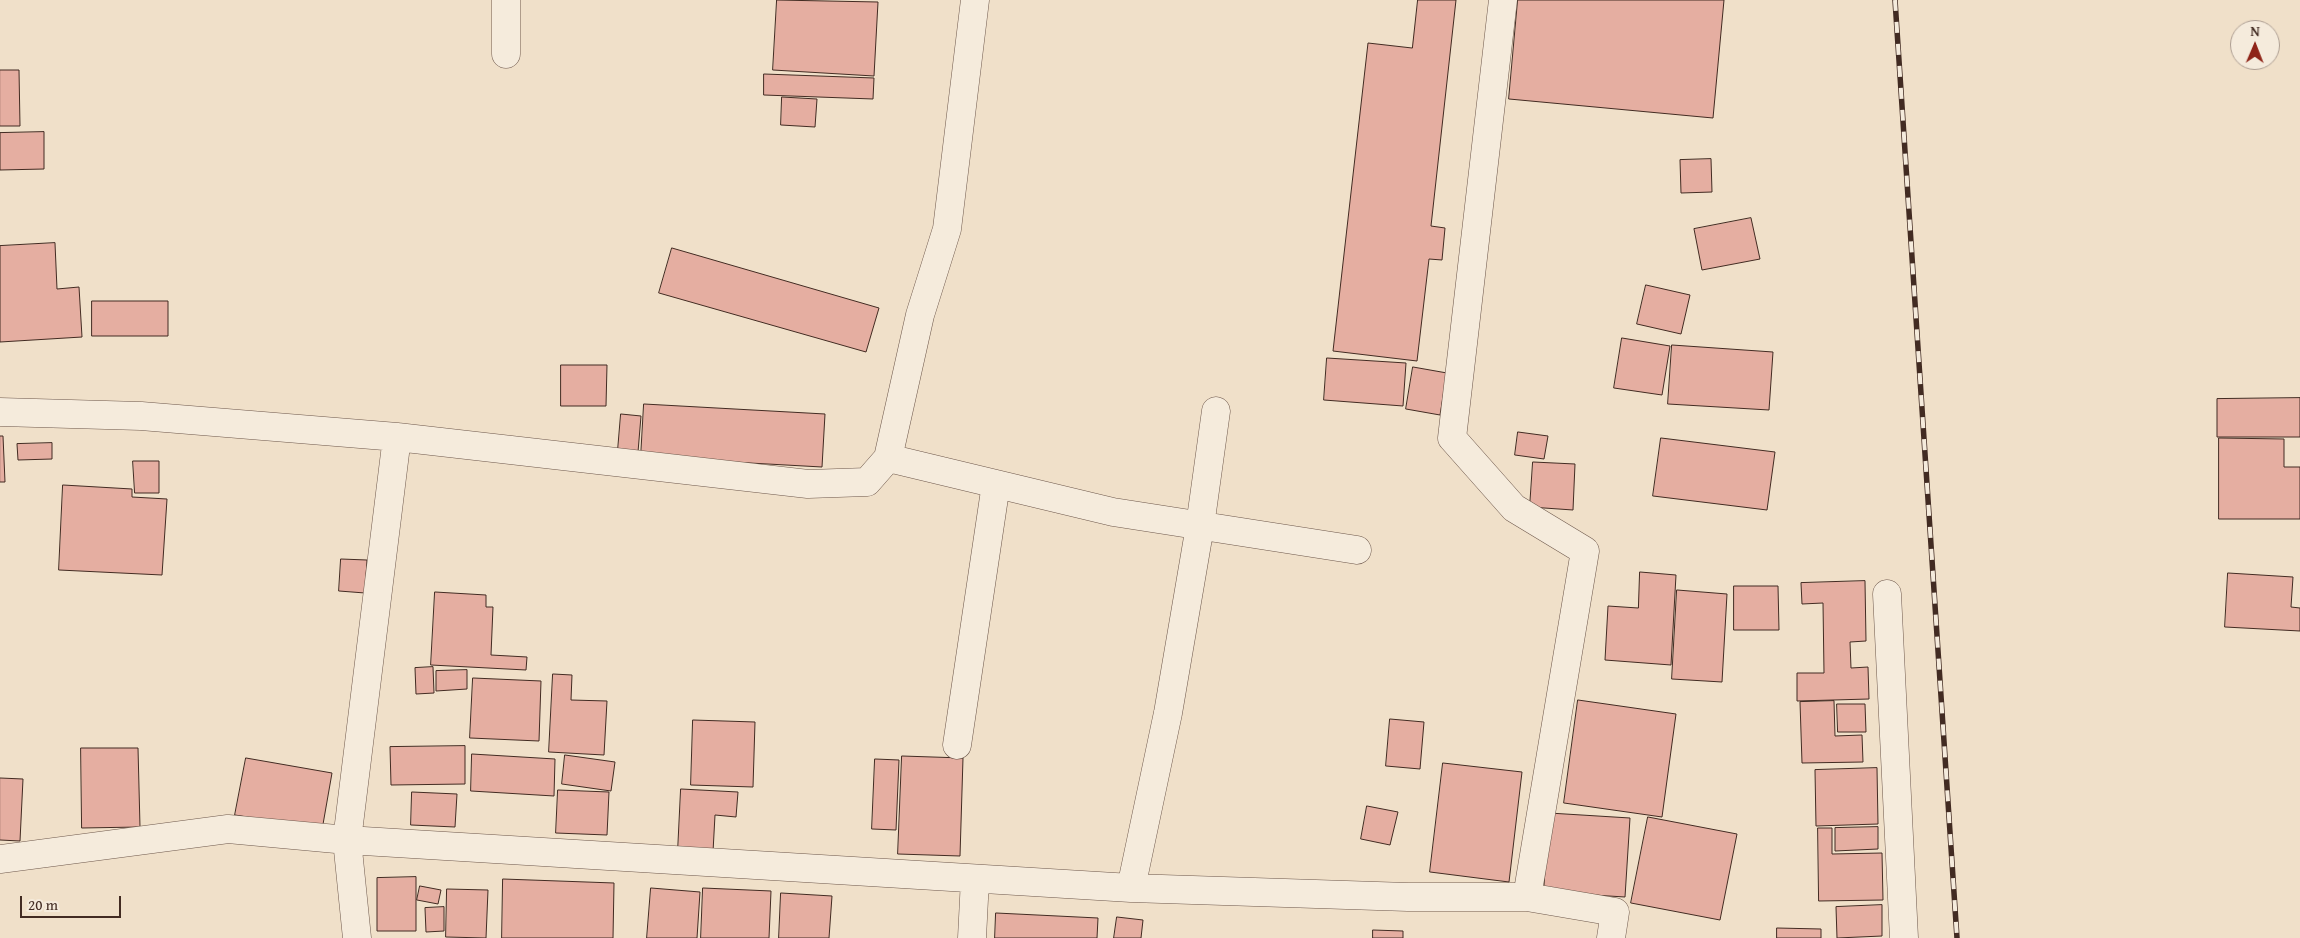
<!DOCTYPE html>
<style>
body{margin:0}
#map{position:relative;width:2300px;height:938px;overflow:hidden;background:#f0e0c9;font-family:"Gentium Book Plus",serif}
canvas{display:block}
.north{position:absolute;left:2230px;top:20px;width:50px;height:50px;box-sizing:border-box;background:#f5ebdc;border:1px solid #ad9e92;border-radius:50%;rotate:1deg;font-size:14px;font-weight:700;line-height:20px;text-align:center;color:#422b22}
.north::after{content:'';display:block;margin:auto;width:18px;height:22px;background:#8f2418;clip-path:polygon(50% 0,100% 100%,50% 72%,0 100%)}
.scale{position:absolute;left:20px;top:896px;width:101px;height:22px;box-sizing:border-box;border:2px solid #422b22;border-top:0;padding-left:6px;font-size:15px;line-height:18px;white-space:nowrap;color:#422b22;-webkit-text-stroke:4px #f5ebdc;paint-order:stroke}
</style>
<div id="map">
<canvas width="2300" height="938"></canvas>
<div class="north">N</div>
<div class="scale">20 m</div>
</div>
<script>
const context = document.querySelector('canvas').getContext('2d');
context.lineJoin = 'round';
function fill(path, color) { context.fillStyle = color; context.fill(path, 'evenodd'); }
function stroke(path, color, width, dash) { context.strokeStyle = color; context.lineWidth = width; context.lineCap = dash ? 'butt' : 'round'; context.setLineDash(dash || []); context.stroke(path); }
const building = new Path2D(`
 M 777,0 L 878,2 L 874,76 L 773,70 Z
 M 1418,0 L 1456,0 L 1431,226 L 1445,228 L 1442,260 L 1429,259 L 1417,361 L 1333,351 L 1368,43 L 1412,48 Z
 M 1518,0 L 1724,0 L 1713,118 L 1509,99 Z
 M 0,70 L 19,70 L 20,126 L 0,126 Z
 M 764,74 L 874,78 L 873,99 L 764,95 Z
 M 782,97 L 817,99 L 815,127 L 781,125 Z
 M 44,132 L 44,169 L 0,170 L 0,133 Z
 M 1711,159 L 1712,192 L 1681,193 L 1680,160 Z
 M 1751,218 L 1760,259 L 1702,270 L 1694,229 Z
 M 55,243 L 57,289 L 79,287 L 82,337 L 0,342 L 0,246 Z
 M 672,248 L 879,308 L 866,352 L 659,293 Z
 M 1646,285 L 1690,295 L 1681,334 L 1637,324 Z
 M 92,301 L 168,301 L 168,336 L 92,336 Z
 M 1622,338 L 1670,346 L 1662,395 L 1614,388 Z
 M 1672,345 L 1773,352 L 1769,410 L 1668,404 Z
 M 1327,358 L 1406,363 L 1403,406 L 1324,400 Z
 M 561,365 L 607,365 L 606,406 L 561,406 Z
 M 1413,367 L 1447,373 L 1440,415 L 1406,409 Z
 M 2300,398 L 2300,437 L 2217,437 L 2217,399 Z
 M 644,404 L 825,414 L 822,467 L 641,457 Z
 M 621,414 L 641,416 L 638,452 L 618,450 Z
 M 1518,432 L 1548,436 L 1544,459 L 1515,455 Z
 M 0,436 L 3,436 L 5,482 L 0,482 Z
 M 1661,438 L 1775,452 L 1767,510 L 1653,496 Z
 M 2219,438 L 2284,439 L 2284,467 L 2300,467 L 2300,519 L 2219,519 Z
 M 52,443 L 52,459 L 18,460 L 17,444 Z
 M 133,461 L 159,461 L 159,493 L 135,493 Z
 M 1533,462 L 1575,464 L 1573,510 L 1530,507 Z
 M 63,485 L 132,489 L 132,497 L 167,499 L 162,575 L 59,570 Z
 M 341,559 L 367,560 L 365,593 L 339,591 Z
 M 1640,572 L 1676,575 L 1671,665 L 1605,660 L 1608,606 L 1638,608 Z
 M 2228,573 L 2293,577 L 2291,607 L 2300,608 L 2300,631 L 2225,627 Z
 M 1865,581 L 1866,641 L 1850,642 L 1851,668 L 1868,667 L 1869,699 L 1797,701 L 1797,673 L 1824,673 L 1823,603 L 1802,604 L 1801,583 Z
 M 1734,586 L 1778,586 L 1779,630 L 1734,630 Z
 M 1677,590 L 1727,594 L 1722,682 L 1672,679 Z
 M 435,592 L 486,595 L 486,607 L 493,607 L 491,655 L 527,657 L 526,670 L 431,665 Z
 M 433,667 L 434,693 L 416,694 L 415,668 Z
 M 467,670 L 467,689 L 436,691 L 436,671 Z
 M 553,674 L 572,675 L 571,700 L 607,701 L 604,755 L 549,752 Z
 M 473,678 L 541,681 L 539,741 L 470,738 Z
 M 1578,700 L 1676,714 L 1662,817 L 1564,803 Z
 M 1834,701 L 1835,736 L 1862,735 L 1863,762 L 1802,763 L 1800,702 Z
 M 1837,704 L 1865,704 L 1866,732 L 1838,732 Z
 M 1390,719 L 1424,722 L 1420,769 L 1386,766 Z
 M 693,720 L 755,722 L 753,787 L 691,785 Z
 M 465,746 L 465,784 L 391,785 L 390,747 Z
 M 81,748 L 138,748 L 140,827 L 82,828 Z
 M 472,754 L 555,759 L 554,796 L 471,791 Z
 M 565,755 L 615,762 L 611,791 L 562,784 Z
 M 902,756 L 963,758 L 960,856 L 898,854 Z
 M 246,758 L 332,773 L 322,830 L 235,815 Z
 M 875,759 L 899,760 L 896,830 L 872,829 Z
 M 1443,763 L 1522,772 L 1509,882 L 1430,872 Z
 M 1877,768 L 1878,824 L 1816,826 L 1815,770 Z
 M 0,778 L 23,779 L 20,841 L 0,840 Z
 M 681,789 L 738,792 L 736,817 L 715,815 L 713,852 L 678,851 Z
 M 558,790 L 609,792 L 607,835 L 556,833 Z
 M 412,792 L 457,794 L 455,827 L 411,825 Z
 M 1367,806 L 1398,812 L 1390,845 L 1361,839 Z
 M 1549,813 L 1630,818 L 1625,897 L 1544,892 Z
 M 1648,817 L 1737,834 L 1720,920 L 1631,903 Z
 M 1878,827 L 1878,849 L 1835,851 L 1835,828 Z
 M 1818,828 L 1832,828 L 1832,854 L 1882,853 L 1883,900 L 1819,901 Z
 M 416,877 L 416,931 L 377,931 L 377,878 Z
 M 503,879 L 614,883 L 613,938 L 502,938 Z
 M 420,886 L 441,890 L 438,904 L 417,900 Z
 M 651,888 L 700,892 L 697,938 L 647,938 Z
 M 703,888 L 771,891 L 769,938 L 701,938 Z
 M 447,889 L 488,890 L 486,938 L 446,937 Z
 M 781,893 L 832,896 L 829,938 L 779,938 Z
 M 1882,905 L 1882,936 L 1837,938 L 1836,907 Z
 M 444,907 L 444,931 L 426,932 L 425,908 Z
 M 996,913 L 1098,918 L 1097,938 L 995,938 Z
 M 1117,917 L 1143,920 L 1141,938 L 1114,938 Z
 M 1777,928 L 1821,929 L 1821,938 L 1777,938 Z
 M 1373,930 L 1403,931 L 1403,938 L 1373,938 Z`);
fill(building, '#e5aea1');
stroke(building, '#422b22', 1);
const minor = new Path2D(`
 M 506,0 L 506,54
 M 1503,0 L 1452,438 L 1514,508 L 1585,551 L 1527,897
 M 0,412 L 141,416 L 397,437 L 808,484 L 867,482 L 888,458 L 920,315 L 947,229 L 975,0
 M 888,458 L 1113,512 L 1357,550
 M 1887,594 L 1904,938
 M 957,745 L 996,484
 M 0,859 L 228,829 L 347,840 L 1131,888 L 1408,897 L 1527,897 L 1615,912 L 1611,938
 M 1131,888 L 1168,713 L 1200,526 L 1216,411
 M 357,938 L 347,840 L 397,437
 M 972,938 L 975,879`);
stroke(minor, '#6e584c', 29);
stroke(minor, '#f5ebdc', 28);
const rail = new Path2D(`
 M 1895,0 L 1957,938`);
stroke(rail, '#422b22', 5.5);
stroke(rail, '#f5ebdc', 4, [11]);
</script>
